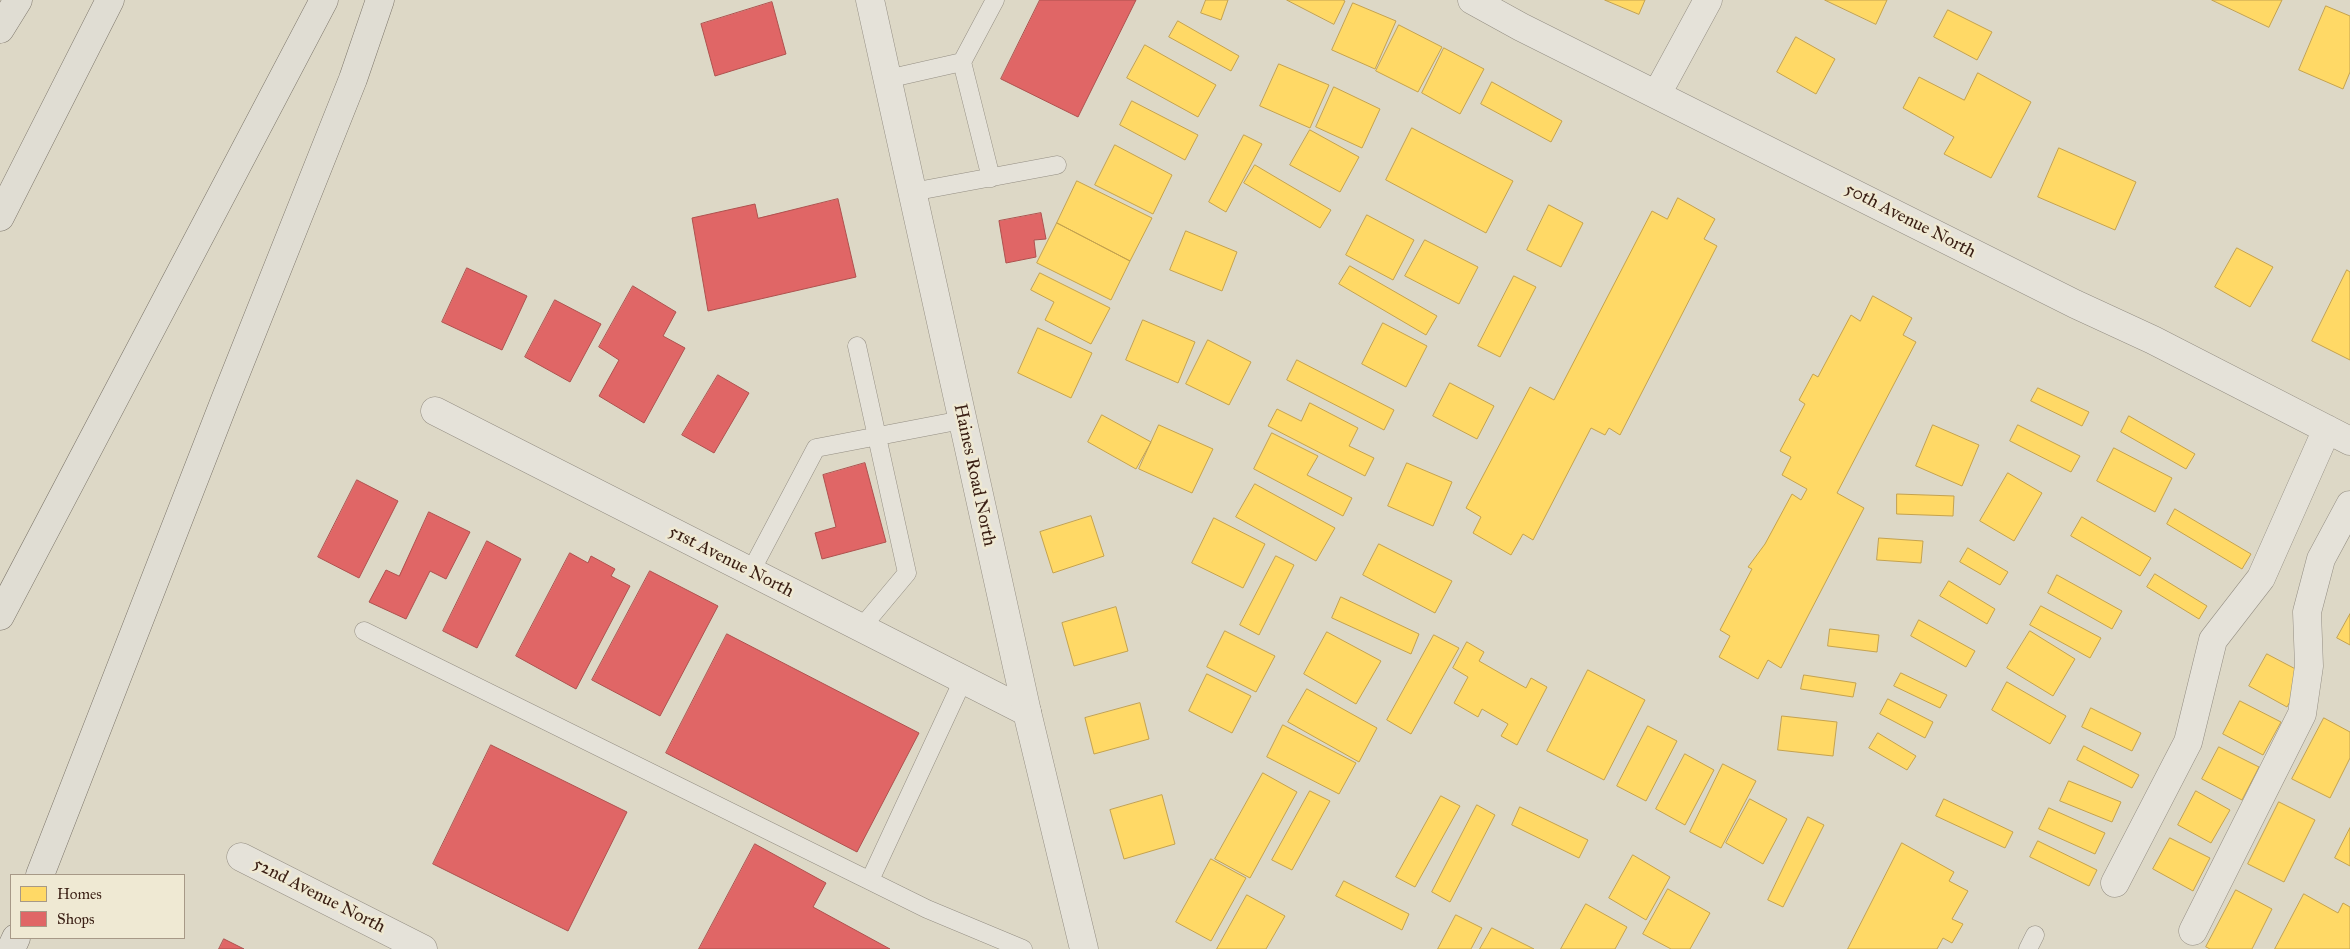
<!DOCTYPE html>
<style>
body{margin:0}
#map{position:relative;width:2350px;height:949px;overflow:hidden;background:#ddd8c6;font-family:"IM FELL Great Primer",serif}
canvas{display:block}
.legend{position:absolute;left:10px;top:874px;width:175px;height:65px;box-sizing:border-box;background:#efe9d3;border:1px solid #a79987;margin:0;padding:6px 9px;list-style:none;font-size:15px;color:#3b2015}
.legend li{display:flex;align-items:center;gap:10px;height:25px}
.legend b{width:25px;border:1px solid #a79987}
</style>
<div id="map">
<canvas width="2350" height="949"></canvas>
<ul class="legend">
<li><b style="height:14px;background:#ffd966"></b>Homes</li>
<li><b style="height:14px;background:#e06666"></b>Shops</li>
</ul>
</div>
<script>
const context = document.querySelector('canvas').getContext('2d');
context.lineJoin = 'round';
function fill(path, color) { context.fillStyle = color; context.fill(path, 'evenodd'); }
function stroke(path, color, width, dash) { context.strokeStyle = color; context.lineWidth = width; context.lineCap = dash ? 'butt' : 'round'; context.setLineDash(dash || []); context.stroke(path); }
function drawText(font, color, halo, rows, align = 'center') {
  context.font = font + ' "IM FELL Great Primer",serif'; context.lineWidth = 5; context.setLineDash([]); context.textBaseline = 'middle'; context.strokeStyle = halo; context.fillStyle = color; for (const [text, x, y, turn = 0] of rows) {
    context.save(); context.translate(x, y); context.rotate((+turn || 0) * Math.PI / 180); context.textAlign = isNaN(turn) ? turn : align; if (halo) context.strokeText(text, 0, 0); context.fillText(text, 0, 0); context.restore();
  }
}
const homes = new Path2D(`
 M 1206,0 L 1228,0 L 1221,20 L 1201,13 Z
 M 1287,0 L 1343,0 L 1345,1 L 1334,24 Z
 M 1605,0 L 1645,0 L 1639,14 Z
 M 1825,0 L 1887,0 L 1876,24 Z
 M 2212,0 L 2282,0 L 2269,27 Z
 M 1353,3 L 1396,21 L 1375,69 L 1332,50 Z
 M 2326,6 L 2350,16 L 2350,72 L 2343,89 L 2299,70 Z
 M 1948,10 L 1992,32 L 1977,60 L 1934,37 Z
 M 1178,21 L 1239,56 L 1231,71 L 1169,37 Z
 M 1399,25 L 1442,47 L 1418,92 L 1376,71 Z
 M 1796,37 L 1835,59 L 1816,94 L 1777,72 Z
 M 1145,45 L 1216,85 L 1198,117 L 1127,78 Z
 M 1444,48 L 1484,69 L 1460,114 L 1422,93 Z
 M 1279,64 L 1329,85 L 1310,128 L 1260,106 Z
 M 1978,73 L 2031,102 L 1991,178 L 1944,154 L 1954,137 L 1903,108 L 1919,77 L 1964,100 Z
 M 1492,82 L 1562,121 L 1551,142 L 1481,104 Z
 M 1334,87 L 1380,109 L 1362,148 L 1316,127 Z
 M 1132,101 L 1198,135 L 1185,160 L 1120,125 Z
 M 1412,128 L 1513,181 L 1486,233 L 1386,180 Z
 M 1310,130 L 1359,157 L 1340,192 L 1290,165 Z
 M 1244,135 L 1262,144 L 1226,212 L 1209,202 Z
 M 1115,145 L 1172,175 L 1153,214 L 1095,185 Z
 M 2059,148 L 2136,182 L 2115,230 L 2038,197 Z
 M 1255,165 L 1331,210 L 1320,228 L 1244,183 Z
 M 1077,181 L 1152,218 L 1130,261 L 1057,223 Z
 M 1678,198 L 1715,219 L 1704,239 L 1717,246 L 1620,435 L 1609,428 L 1605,435 L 1591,428 L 1533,540 L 1523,534 L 1511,555 L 1473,533 L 1481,517 L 1466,508 L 1530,387 L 1554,400 L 1652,211 L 1667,219 Z
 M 1549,205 L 1583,223 L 1561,267 L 1527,250 Z
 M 1367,215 L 1414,240 L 1393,280 L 1346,255 Z
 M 1057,223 L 1130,261 L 1111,300 L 1037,263 Z
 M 1186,231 L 1237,252 L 1222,291 L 1170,270 Z
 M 1425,240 L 1478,267 L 1459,304 L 1405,276 Z
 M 2237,248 L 2273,267 L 2250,307 L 2215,287 Z
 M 1350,266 L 1437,316 L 1426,335 L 1339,284 Z
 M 2347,270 L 2350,272 L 2350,360 L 2312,341 Z
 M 1040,273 L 1110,308 L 1091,344 L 1045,320 L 1054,302 L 1031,290 Z
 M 1514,276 L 1536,287 L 1500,357 L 1478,346 Z
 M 1873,296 L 1912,318 L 1903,335 L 1916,342 L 1837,493 L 1864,508 L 1781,668 L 1768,660 L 1758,679 L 1719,657 L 1730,636 L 1720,630 L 1752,569 L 1748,567 L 1765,544 L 1792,494 L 1801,500 L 1807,489 L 1782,475 L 1791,457 L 1780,451 L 1805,404 L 1799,400 L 1813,374 L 1818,377 L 1851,315 L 1860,321 Z
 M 1143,320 L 1195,342 L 1178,383 L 1126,360 Z
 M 1383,323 L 1427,346 L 1406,387 L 1362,364 Z
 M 1038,328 L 1092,353 L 1071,398 L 1018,373 Z
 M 1208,340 L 1251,362 L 1229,405 L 1186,384 Z
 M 1297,360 L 1394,410 L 1384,430 L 1287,380 Z
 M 1450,383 L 1494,406 L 1477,439 L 1433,416 Z
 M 2038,388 L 2089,412 L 2082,426 L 2031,401 Z
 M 1310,403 L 1358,428 L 1349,446 L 1374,458 L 1365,476 L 1268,426 L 1277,409 L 1301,421 Z
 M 1102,415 L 1151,442 L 1136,469 L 1088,442 Z
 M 2129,416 L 2195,454 L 2186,469 L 2121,432 Z
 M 1159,425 L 1213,449 L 1192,493 L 1139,469 Z
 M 1933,425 L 1979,445 L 1962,486 L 1916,466 Z
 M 2018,425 L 2080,456 L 2071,472 L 2010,441 Z
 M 1272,433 L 1318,456 L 1307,475 L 1352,498 L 1343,516 L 1254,469 Z
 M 2114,448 L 2172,478 L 2155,512 L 2097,481 Z
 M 1407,463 L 1452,482 L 1433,526 L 1388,506 Z
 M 2008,473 L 2042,493 L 2014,541 L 1980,521 Z
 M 1255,484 L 1335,528 L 1316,561 L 1236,517 Z
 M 1897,494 L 1954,496 L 1953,516 L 1897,514 Z
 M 2175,509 L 2251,554 L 2242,569 L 2167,524 Z
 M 1091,516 L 1104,556 L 1053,573 L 1040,532 Z
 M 2082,517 L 2151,558 L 2140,576 L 2071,536 Z
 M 1214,518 L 1265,544 L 1243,588 L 1192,563 Z
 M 1879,538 L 1923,541 L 1921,563 L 1877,560 Z
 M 1379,544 L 1452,581 L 1435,613 L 1363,575 Z
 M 1968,548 L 2008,572 L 2000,585 L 1960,562 Z
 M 1276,556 L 1294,565 L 1259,635 L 1240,625 Z
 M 2155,574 L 2207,606 L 2199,619 L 2147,587 Z
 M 2057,575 L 2122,611 L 2112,629 L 2048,593 Z
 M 1949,581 L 1995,609 L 1987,624 L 1940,596 Z
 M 1341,597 L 1419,634 L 1411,654 L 1332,618 Z
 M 2041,606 L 2101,638 L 2090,658 L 2030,625 Z
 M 1116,607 L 1128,651 L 1074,666 L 1062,623 Z
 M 2350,614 L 2350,645 L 2337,638 Z
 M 1919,620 L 1975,651 L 1966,667 L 1911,636 Z
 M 1830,629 L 1879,635 L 1877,652 L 1828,646 Z
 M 1225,631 L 1275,656 L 1256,692 L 1207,667 Z
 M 2030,631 L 2075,659 L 2053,696 L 2007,668 Z
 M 1327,632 L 1381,661 L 1356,704 L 1304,674 Z
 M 1434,635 L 1459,648 L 1411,734 L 1387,720 Z
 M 1467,642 L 1484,652 L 1479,661 L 1526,688 L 1531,678 L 1547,687 L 1517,745 L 1501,736 L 1508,724 L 1482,709 L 1478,717 L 1454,703 L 1468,677 L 1453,668 Z
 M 2267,654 L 2305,674 L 2287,707 L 2249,686 Z
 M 1588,670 L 1645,700 L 1604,780 L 1547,751 Z
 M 1901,673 L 1947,695 L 1940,708 L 1894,686 Z
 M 1207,674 L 1251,696 L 1232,733 L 1189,711 Z
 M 1804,675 L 1856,683 L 1853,697 L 1801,689 Z
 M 2007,682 L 2066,716 L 2050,744 L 1992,710 Z
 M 1307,689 L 1377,728 L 1359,762 L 1288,722 Z
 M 1888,699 L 1933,722 L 1925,738 L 1880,714 Z
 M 2240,701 L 2281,722 L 2263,755 L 2223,734 Z
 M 1140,703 L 1149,739 L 1094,754 L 1085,718 Z
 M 2091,708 L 2141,733 L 2132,751 L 2082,727 Z
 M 1782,716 L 1837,722 L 1833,756 L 1778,750 Z
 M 2324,718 L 2350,732 L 2350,758 L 2330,798 L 2292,779 Z
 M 1283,725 L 1356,763 L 1339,794 L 1267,757 Z
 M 1648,726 L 1677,741 L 1646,801 L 1617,786 Z
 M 1878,733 L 1916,756 L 1907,770 L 1869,748 Z
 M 2084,746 L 2139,775 L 2132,788 L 2077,760 Z
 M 2219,747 L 2259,767 L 2242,800 L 2202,779 Z
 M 1685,754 L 1714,770 L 1685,825 L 1656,809 Z
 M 1723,764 L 1756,781 L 1721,848 L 1690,832 Z
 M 1263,773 L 1297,792 L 1250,878 L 1215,859 Z
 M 2069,781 L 2121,802 L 2112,822 L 2060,801 Z
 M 1310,791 L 1330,801 L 1292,870 L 1272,860 Z
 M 2196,791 L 2230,810 L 2211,843 L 2178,825 Z
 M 1162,795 L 1175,844 L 1124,859 L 1110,810 Z
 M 1441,796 L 1460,806 L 1415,887 L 1396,877 Z
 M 1750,799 L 1787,819 L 1763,864 L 1726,843 Z
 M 1944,799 L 2013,832 L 2005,848 L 1936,816 Z
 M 2279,802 L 2315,820 L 2284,882 L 2248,864 Z
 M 1477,805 L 1495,815 L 1450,902 L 1432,892 Z
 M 1520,807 L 1588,840 L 1579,858 L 1512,825 Z
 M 2049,808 L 2105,833 L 2095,854 L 2039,829 Z
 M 1808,817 L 1824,825 L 1783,907 L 1768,900 Z
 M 2350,828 L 2350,866 L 2335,858 Z
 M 2170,838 L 2210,858 L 2193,891 L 2153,869 Z
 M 2038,841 L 2097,870 L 2089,886 L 2030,857 Z
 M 1902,843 L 1954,872 L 1949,881 L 1968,891 L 1952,919 L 1963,924 L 1952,943 L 1943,938 L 1937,949 L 1848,949 Z
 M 1633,855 L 1670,877 L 1646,920 L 1609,898 Z
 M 1211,859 L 1246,878 L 1211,941 L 1176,922 Z
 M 1344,881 L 1409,914 L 1402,930 L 1336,896 Z
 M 1668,889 L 1710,913 L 1690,949 L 1671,949 L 1643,934 Z
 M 2236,890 L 2272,909 L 2252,949 L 2210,949 L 2206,947 Z
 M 2304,894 L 2338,913 L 2343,903 L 2350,907 L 2350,949 L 2275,949 Z
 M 1247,895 L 1285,916 L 1266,949 L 1217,949 Z
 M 1586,904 L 1627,927 L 1615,949 L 1561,949 Z
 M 1456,915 L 1482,928 L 1471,949 L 1438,949 Z
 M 1492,928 L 1534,949 L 1480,949 Z`);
fill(homes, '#ffd966');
stroke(homes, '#c4a24e', 1);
const shops = new Path2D(`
 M 1040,0 L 1136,0 L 1078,117 L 1001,79 Z
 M 772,2 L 786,54 L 715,76 L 701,24 Z
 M 838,199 L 856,277 L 708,311 L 692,218 L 755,204 L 758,218 Z
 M 1041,213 L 1046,239 L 1034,240 L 1036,257 L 1006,263 L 999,221 Z
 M 467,268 L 527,296 L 502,350 L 442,322 Z
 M 633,286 L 676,312 L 663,336 L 685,348 L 644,423 L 599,396 L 619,360 L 599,347 Z
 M 555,300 L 601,324 L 570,382 L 525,357 Z
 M 718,375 L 749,393 L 714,453 L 682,435 Z
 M 865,463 L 886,542 L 822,559 L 815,533 L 836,527 L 823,475 Z
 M 357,480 L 398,501 L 359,578 L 318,557 Z
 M 429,512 L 470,532 L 446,579 L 430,571 L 406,619 L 369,602 L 386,570 L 399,576 Z
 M 487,541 L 521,559 L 477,648 L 443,631 Z
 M 570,553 L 588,563 L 591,556 L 615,569 L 611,576 L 630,586 L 576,689 L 516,656 Z
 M 650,571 L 718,606 L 660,716 L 592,680 Z
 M 727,634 L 919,733 L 857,852 L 666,753 Z
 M 491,745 L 627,812 L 568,931 L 433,864 Z
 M 755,844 L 826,883 L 813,907 L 890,949 L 699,949 Z
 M 224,939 L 244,949 L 219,949 Z`);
fill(shops, '#e06666');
stroke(shops, '#ae514e', 1);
const service = new Path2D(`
 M 962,62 L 991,178
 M 887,79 L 962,62 L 995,0
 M 912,192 L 1057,165
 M 857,346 L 907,573 L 861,628
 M 751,571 L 816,448 L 962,420
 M 364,631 L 927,909 L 1023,949
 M 870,880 L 963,680
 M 2028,949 L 2035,935`);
const minor = new Path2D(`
 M 1472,0 L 1521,27 L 2075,304 L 2153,340 L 2350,441
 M 1657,94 L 1708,0
 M 435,411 L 1027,712
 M 241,857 L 423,949
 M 2115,883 L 2188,742 L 2213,640 L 2261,578 L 2327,429
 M 2193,931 L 2302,714 L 2309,666 L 2307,612 L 2321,559 L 2350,505`);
const tertiary = new Path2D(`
 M 870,0 L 1027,712 L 1084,949`);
const motorway = new Path2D(`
 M 0,29 L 18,0
 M 0,217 L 110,0
 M 0,616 L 324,0
 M 40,875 L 225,400 L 353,79 L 380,0
 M 11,949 L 16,938`);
stroke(service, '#948e83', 19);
stroke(minor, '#948e83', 29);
stroke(tertiary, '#948e83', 29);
stroke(motorway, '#7d766b', 29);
stroke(service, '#e5e2d9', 18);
stroke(minor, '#e5e2d9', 28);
stroke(tertiary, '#e5e2d9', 28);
stroke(motorway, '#e0ddd3', 28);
drawText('18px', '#3b2015', '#efe9d3', [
 ["50th Avenue North",1910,221,27],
 ["Haines Road North",974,475,78],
 ["51st Avenue North",731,562,27],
 ["52nd Avenue North",319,896,27]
]);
</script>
